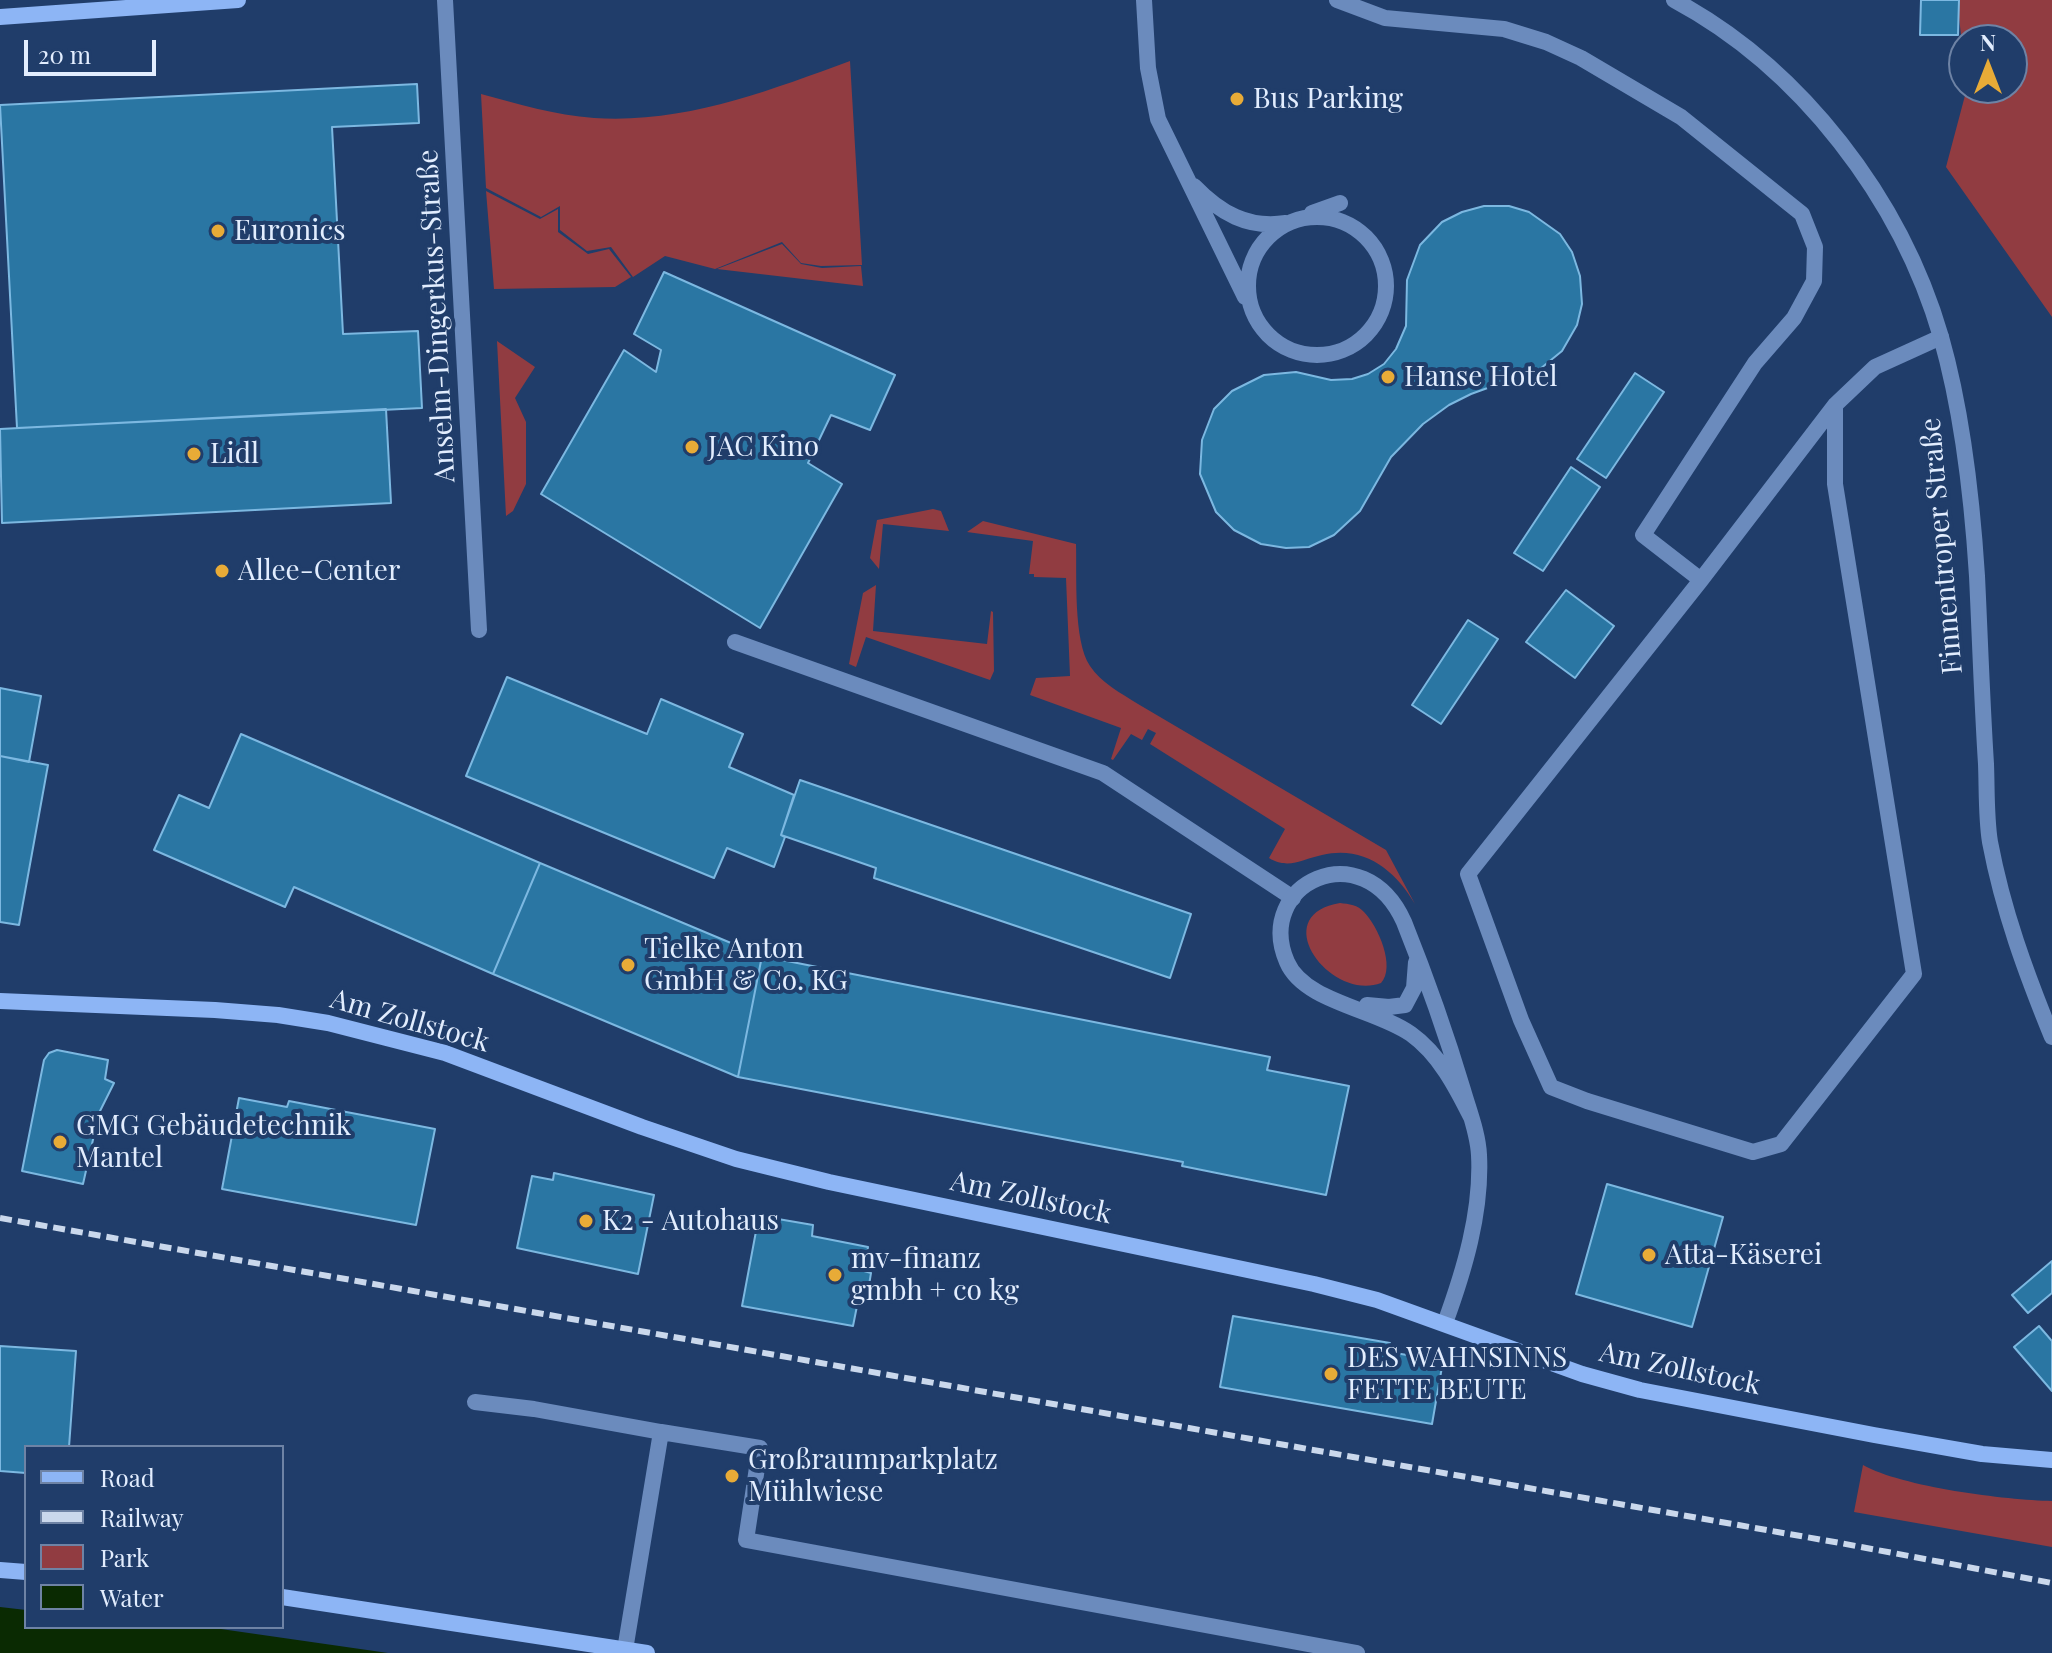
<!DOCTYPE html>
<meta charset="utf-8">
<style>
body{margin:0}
#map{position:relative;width:2052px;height:1653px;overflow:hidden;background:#203d6a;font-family:"Playfair Display",serif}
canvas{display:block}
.legend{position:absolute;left:24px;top:1445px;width:260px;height:184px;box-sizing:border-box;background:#203d6a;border:2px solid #6e83a5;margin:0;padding:10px 14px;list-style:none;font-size:24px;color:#e2edfe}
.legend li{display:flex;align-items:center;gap:16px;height:40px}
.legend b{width:40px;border:2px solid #6e83a5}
.north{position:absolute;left:1948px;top:24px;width:80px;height:80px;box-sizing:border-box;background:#203d6a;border:2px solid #6e83a5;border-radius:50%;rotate:0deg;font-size:22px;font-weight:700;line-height:32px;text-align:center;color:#e2edfe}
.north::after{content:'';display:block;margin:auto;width:28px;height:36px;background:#e8ab37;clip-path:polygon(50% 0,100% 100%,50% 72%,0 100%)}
.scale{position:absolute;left:24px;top:40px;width:132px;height:36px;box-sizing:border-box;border:4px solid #e2edfe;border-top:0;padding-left:10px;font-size:24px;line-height:28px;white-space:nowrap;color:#e2edfe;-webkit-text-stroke:6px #203d6a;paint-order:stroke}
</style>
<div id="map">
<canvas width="2052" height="1653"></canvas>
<ul class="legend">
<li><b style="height:10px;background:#8db5f5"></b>Road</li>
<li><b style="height:10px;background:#cad8ec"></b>Railway</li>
<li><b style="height:22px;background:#913c41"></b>Park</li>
<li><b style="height:22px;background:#0a2a02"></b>Water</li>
</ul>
<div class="north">N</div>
<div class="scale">20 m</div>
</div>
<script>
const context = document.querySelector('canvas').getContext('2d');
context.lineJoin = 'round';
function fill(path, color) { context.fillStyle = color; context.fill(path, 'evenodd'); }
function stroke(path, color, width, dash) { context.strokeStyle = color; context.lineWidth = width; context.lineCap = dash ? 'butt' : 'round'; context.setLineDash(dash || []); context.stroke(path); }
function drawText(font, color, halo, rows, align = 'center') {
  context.font = font + ' "Playfair Display",serif'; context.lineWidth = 8; context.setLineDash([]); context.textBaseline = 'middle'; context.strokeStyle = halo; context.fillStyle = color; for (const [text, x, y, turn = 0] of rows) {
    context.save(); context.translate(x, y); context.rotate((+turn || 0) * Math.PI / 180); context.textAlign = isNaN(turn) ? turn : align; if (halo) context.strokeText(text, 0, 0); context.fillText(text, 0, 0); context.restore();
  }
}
fill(new Path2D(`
 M 1957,0 L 2052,0 L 2052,317 L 1946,167 L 1967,88 L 2012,88 L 2012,40 L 1964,40 L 1964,61 Z
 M 850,61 L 862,265 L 821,266 L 801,263 L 782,242 L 715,269 L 665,256 L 633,277 L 611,247 L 587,251 L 560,230 L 560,206 L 541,217 L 486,188 L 481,94 C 518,104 555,115 594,118 C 683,124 768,91 850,61 Z
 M 486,191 L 540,219 L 558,209 L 558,232 L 588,254 L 609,249 L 631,277 L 615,287 L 494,289 Z
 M 782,244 L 801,264 L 822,268 L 861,266 L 863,286 L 717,269 Z
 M 497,341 L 535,367 L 515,398 L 526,422 L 526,484 L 513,511 L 506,516 Z
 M 933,509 L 941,511 L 949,531 L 883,524 L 879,569 L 870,558 L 877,520 Z
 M 983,521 L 1076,544 C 1077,574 1073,641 1090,666 C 1101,683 1121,693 1138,704 L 1386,850 L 1415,904 C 1395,870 1364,845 1322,855 C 1302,859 1289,870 1269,858 L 1285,829 L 1150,744 L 1156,733 L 1148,729 L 1142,740 L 1131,734 L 1113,760 L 1111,759 L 1121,728 L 1030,695 L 1036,678 L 1070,676 L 1066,578 L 1034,577 L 1034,574 L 1029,574 L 1033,541 L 967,532 Z
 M 876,585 L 873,631 L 987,644 L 991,611 L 993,612 L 994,671 L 990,680 L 866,637 L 856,667 L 849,664 L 863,593 Z
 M 1340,903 C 1349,904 1358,905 1364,912 C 1378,926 1396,967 1381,983 C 1330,1002 1266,915 1340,903 Z
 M 1863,1465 C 1902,1487 2006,1500 2052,1501 L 2052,1547 L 1854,1512 Z`), '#913c41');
fill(new Path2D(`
 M 0,1607 L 26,1610 L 26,1627 L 207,1627 L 388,1653 L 0,1653 Z`), '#0a2a02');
const building = new Path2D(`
 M 1921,0 L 1959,0 L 1958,35 L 1920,35 Z
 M 417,84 L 419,123 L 332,127 L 343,334 L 418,331 L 422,408 L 17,428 L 0,105 Z
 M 1484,206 L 1509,206 L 1529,212 L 1560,234 L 1572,252 L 1580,276 L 1582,304 L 1577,325 L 1562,351 L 1540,369 L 1471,394 L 1449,405 L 1423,424 L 1391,457 L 1360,511 L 1334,535 L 1309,547 L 1286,548 L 1261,544 L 1234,530 L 1216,512 L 1200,474 L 1202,440 L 1214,409 L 1232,391 L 1264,375 L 1296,372 L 1331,380 L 1352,379 L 1368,374 L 1384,364 L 1396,349 L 1406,326 L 1407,280 L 1420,245 L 1442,222 L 1462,212 Z
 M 664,272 L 895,375 L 870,430 L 831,415 L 808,463 L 842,484 L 760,628 L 541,494 L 624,350 L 656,372 L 661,350 L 634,334 Z
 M 1635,373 L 1664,392 L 1606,478 L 1577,459 Z
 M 386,409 L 391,503 L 2,523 L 0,429 Z
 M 1571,467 L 1600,487 L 1543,571 L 1514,553 Z
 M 1566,590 L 1614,626 L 1575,678 L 1526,642 Z
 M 1468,620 L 1498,639 L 1441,724 L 1412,705 Z
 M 507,677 L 647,734 L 661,699 L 743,734 L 729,767 L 794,795 L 781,835 L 785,837 L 774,867 L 727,848 L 714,878 L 466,776 Z
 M 0,688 L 41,696 L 29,762 L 0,756 Z
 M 241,734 L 540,863 L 493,974 L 294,887 L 285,907 L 154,850 L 179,795 L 209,808 Z
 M 0,756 L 48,765 L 19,925 L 0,922 Z
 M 800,780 L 1191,914 L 1170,978 L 874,878 L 876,868 L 781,835 Z
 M 540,863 L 762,956 L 738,1077 L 493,974 Z
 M 762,956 L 1270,1057 L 1267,1070 L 1349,1086 L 1326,1195 L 1182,1166 L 1183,1162 L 738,1077 Z
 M 57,1050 L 108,1060 L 105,1079 L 114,1083 L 99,1113 L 83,1184 L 22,1171 L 44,1060 L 49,1053 Z
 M 239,1098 L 287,1107 L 289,1101 L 435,1129 L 416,1225 L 222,1189 Z
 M 554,1173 L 654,1195 L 638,1274 L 517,1248 L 532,1176 L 553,1180 Z
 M 1607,1184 L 1723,1217 L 1692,1327 L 1576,1294 Z
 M 778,1219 L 813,1225 L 812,1236 L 868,1247 L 864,1271 L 871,1273 L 866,1303 L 858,1301 L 853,1326 L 742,1306 L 757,1226 L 776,1230 Z
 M 2052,1261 L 2052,1293 L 2028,1313 L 2012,1295 Z
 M 1233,1316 L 1390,1343 L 1389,1352 L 1443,1361 L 1432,1424 L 1220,1387 Z
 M 2039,1326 L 2052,1341 L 2052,1391 L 2014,1347 Z
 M 0,1346 L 76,1351 L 69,1447 L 26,1447 L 26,1473 L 0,1471 Z`);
fill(building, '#2a76a3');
stroke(building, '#7cb8e1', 2);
stroke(new Path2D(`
 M 1144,0 L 1148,68 L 1158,119 L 1245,297
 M 1337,0 L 1385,18 L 1504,29 L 1546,42 L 1581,58 L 1681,117 L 1802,214 L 1815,247 L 1814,281 L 1794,318 L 1755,363 L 1643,535 L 1701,580
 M 1194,186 C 1220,213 1248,229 1286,223
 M 1312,213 L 1340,203
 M1248 286a69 69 0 1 1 138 0a69 69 0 1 1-138 0Z
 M 1835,405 L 1835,484 L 1914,974 L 1781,1144 L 1753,1152 L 1587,1101 L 1551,1087 L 1521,1020 L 1468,874 L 1701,580 L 1835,405 L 1875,367 L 1941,337
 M 735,642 L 1103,773 L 1293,898
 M 475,1402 L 534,1409 L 661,1432
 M 625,1650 L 661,1432 L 760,1448 L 746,1540 L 1357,1653`), '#6b8bbd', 16);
stroke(new Path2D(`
 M 445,0 L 479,630
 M 1674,0 C 1801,68 1901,199 1941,337 C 1963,414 1972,497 1977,576 C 1980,639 1982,701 1986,764 C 1987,789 1986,817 1990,842 C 2003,911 2026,973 2052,1037
 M 1367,1005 L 1389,1007 L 1405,1005 L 1414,988 L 1416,962
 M 1445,1323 C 1464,1271 1482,1212 1479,1155 C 1478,1133 1469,1111 1463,1090 C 1446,1033 1426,977 1404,922 C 1363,831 1253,884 1287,962 C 1304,1002 1376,1009 1411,1034 C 1439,1054 1456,1087 1471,1117`), '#6b8bbd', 16);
stroke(new Path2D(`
 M 0,17 L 238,0
 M 0,1001 L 215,1010 L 278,1015 L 328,1023 L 445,1053 L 642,1127 L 736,1159 L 829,1182 L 1314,1284 L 1377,1300 L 1582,1374 L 1640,1390 L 1874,1435 L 1982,1454 L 2052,1460
 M 0,1570 L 26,1572
 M 282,1597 L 647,1653`), '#8db5f5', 16);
stroke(new Path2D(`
 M 0,1218 L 1840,1543 L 2052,1583`), '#cad8ec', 6, [12, 6]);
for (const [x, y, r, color] of [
 [1237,99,8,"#e8ab37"],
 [218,231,8,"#e8ab37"],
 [1388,377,8,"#e8ab37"],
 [692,447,8,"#e8ab37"],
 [194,454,8,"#e8ab37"],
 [222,571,8,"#e8ab37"],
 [628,965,8,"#e8ab37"],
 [60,1142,8,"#e8ab37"],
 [586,1221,8,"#e8ab37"],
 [1649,1255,8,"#e8ab37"],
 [835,1275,8,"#e8ab37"],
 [1331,1374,8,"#e8ab37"],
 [732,1476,8,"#e8ab37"]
]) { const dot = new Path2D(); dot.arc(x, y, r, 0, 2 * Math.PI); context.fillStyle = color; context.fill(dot); stroke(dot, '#203d6a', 3); }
drawText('28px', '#e2edfe', '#203d6a', [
 ["Bus Parking",1253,99],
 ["Euronics",234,231],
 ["Hanse Hotel",1404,377],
 ["JAC Kino",708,447],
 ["Lidl",210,454],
 ["Allee-Center",238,571],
 ["Tielke Anton",644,949],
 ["GmbH & Co. KG",644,981],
 ["GMG Gebäudetechnik",76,1126],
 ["Mantel",76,1158],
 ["K2 - Autohaus",602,1221],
 ["Atta-Käserei",1665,1255],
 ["mv-finanz",851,1259],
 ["gmbh + co kg",851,1291],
 ["DES WAHNSINNS",1347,1358],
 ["FETTE BEUTE",1347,1390],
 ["Großraumparkplatz",748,1460],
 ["Mühlwiese",748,1492]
], 'left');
drawText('28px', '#e2edfe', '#203d6a', [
 ["Anselm-Dingerkus-Straße",437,316,-93],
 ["Finnentroper Straße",1942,546,-95],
 ["Am Zollstock",410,1021,16],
 ["Am Zollstock",1031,1198,12],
 ["Am Zollstock",1680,1369,12]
]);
</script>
